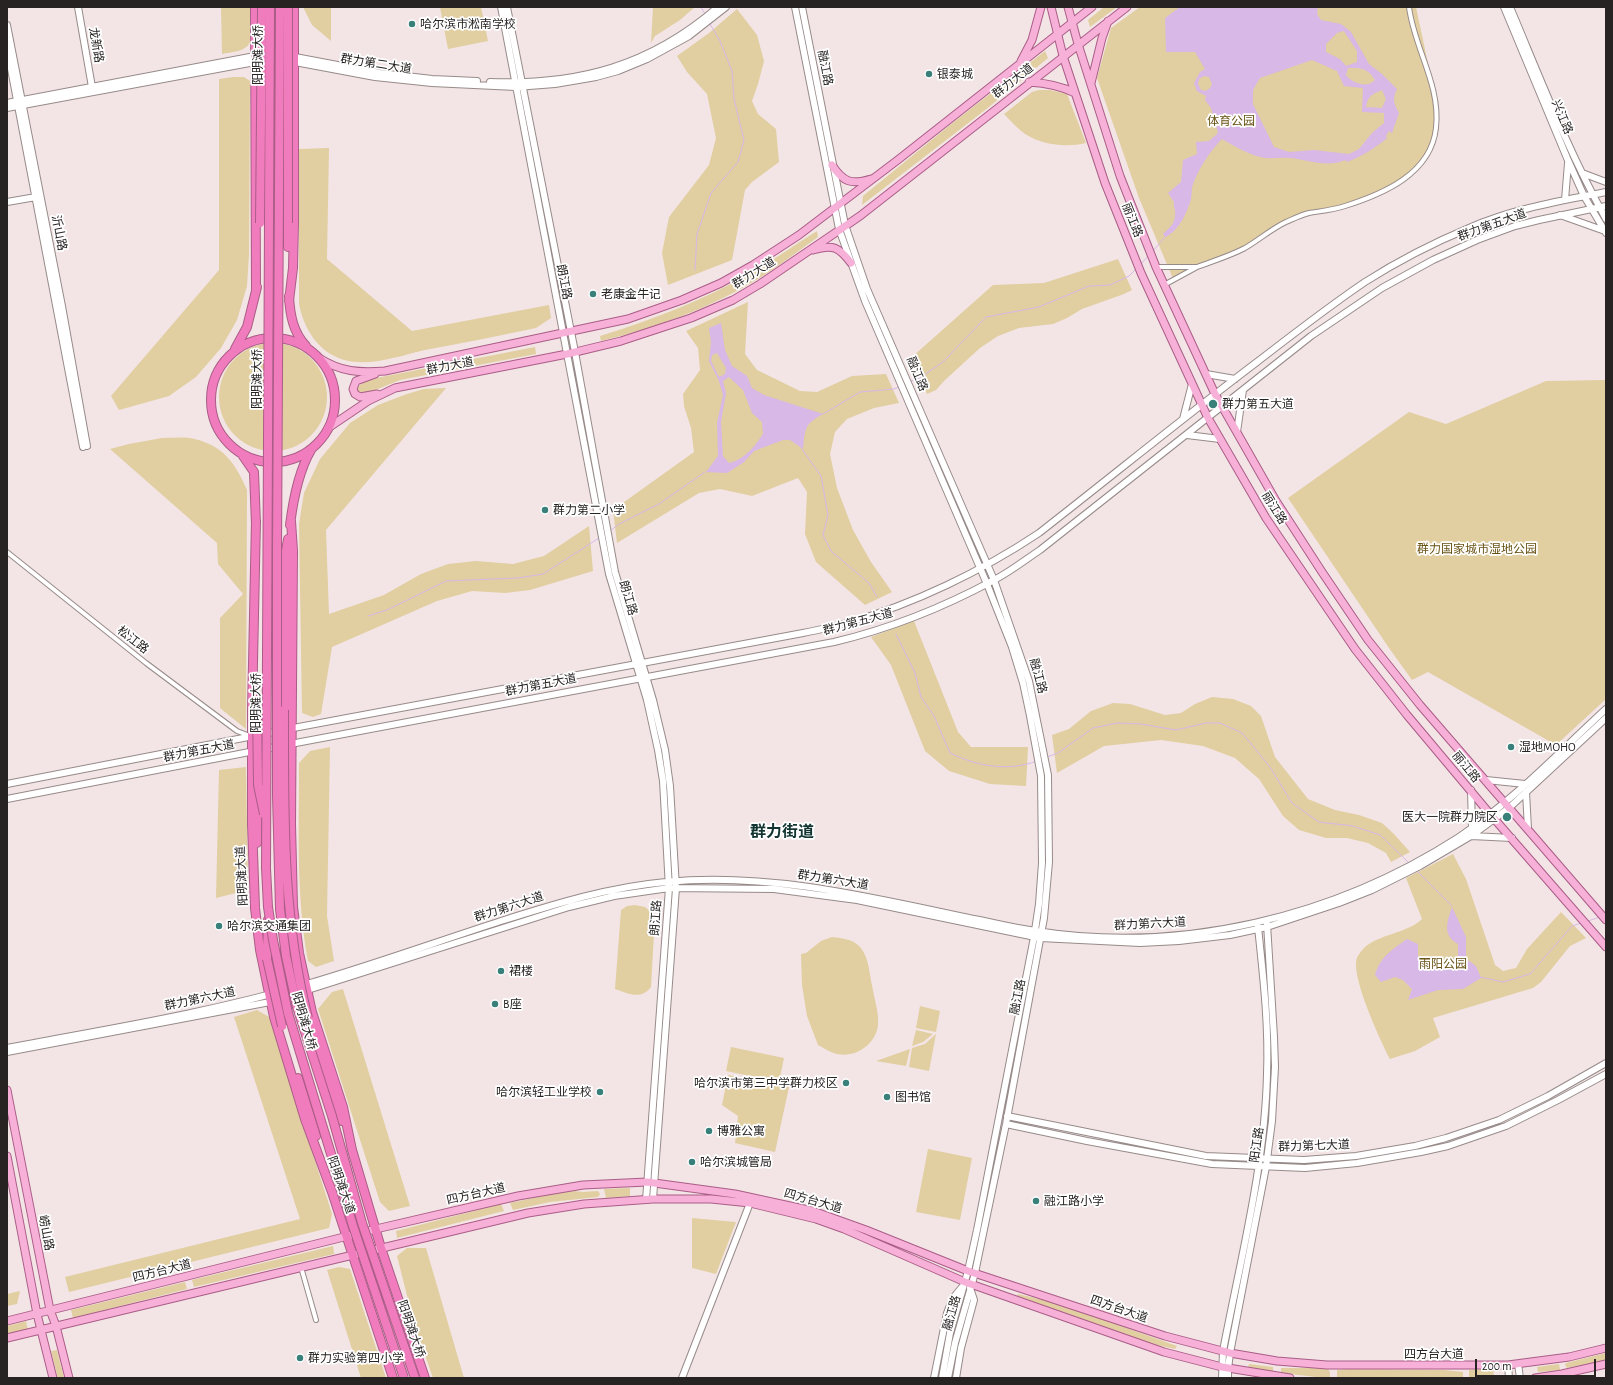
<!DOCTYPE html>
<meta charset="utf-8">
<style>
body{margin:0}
#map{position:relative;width:1613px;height:1385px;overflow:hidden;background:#f3e5e5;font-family:"Alegreya Sans",sans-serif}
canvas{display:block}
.frame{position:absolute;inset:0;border:8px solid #272323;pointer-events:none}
.scale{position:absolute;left:1475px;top:1359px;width:121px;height:18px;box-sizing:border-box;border:2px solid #272323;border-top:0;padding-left:5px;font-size:12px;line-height:14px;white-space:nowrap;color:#272323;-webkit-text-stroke:3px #fff;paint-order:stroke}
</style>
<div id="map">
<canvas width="1613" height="1385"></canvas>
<div class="frame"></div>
<div class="scale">200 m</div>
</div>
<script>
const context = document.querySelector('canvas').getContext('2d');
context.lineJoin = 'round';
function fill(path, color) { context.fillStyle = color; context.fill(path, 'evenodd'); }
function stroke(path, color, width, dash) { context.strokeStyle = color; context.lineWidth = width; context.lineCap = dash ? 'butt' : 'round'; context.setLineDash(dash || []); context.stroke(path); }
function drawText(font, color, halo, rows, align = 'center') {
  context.font = font + ' "Alegreya Sans","Noto Sans SC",sans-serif'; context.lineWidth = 3.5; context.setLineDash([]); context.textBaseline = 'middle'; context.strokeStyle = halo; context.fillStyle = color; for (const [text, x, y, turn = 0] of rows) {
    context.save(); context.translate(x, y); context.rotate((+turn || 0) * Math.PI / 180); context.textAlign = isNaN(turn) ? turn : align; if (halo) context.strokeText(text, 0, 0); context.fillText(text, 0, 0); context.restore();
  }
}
fill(new Path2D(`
 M 221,7 L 250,7 L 250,42 C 246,52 231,52 222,54 Z
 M 303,7 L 331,7 L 331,41 L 312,25 Z
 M 440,7 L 481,7 L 488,41 L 448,49 Z
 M 653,7 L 695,7 L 680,20 L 655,36 L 651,43 Z
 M 1104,7 L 1117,7 L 1090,27 L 1088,20 Z
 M 1140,7 L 1416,7 L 1437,106 L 1439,129 L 1426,160 L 1408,178 L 1377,194 L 1340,209 L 1304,213 L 1281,222 L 1241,248 L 1174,281 L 1139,198 L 1097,78 L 1111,28 Z
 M 737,9 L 757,35 L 764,61 L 758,84 L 752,101 L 758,114 L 776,129 L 779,162 L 752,182 L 745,190 L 732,260 L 668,285 L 662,253 L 669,217 L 709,165 L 716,138 L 707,94 L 687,72 L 677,56 L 709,33 Z
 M 1045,51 L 1048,58 L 989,107 L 862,205 L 863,196 L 950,125 Z
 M 233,77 L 244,77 L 250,81 L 249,254 L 247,286 L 237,320 L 221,348 L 196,377 L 169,396 L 119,410 L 111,396 L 219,270 L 219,79 Z
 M 1039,90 L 1050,90 L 1067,94 L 1086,143 C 1065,148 1037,145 1020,130 C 1014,125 1009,119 1004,114 L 1032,92 Z
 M 329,148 L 327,259 L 412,331 L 549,305 L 551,318 L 536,328 C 499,336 462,343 425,350 C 399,356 371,367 344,360 C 318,352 304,329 299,304 L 299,149 Z
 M 817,231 L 818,237 C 798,251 779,266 758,279 C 710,308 656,328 601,341 L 600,336 C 653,320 705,299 753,272 C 775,259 796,244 817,231 Z
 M 1118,259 L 1132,290 L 1124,294 L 1082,309 L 1067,318 L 1053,324 L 1019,328 L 998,336 L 980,348 L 945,380 L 936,390 L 927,394 L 912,357 L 993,285 L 1044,283 Z
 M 748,302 L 745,354 L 757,370 L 800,391 L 817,392 L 852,376 L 886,374 L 899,403 L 874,408 L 847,419 L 835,432 L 830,454 L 837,488 L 853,530 L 871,562 L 892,592 L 865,605 L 816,562 L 805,534 L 807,492 L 798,478 L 752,496 L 720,489 L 699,493 L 617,543 L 613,510 L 694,452 L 691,428 L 684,406 L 683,394 L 700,370 L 698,348 L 686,331 Z
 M219 397a54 54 0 1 1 108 0a54 54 0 1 1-108 0Z
 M 535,347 L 536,354 L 400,380 L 366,394 L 360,394 L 357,391 C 359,383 364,382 371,379 Z
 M 1606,380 L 1606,699 L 1556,745 L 1428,672 L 1412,680 L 1389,648 L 1288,498 L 1409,412 L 1446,424 L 1546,381 Z
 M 446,388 L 326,530 L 329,614 L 384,595 L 421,574 L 448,564 L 476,561 L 513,564 L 544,556 L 589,526 L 593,571 L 530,590 L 505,593 L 472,591 L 437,601 L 332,647 L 321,714 L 313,717 L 302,713 L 299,524 L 304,493 L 320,459 L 350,423 L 378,405 L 407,394 L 424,389 Z
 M 162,438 C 171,438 181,437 190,438 C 222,444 235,462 247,490 L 246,729 L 220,708 L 220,618 L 243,594 L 218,564 L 217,543 L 110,449 L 129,444 Z
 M 914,621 L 958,732 L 971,747 L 1028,747 L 1026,786 L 990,784 L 949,771 L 925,751 L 891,665 L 871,637 Z
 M 1212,697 L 1233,699 L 1251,706 L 1261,716 L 1275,757 L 1308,799 L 1335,810 L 1359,815 L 1382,823 L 1393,833 L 1410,852 L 1391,862 L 1386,853 L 1368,843 L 1347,838 L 1326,838 L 1299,830 L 1283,816 L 1259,779 L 1235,758 L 1203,746 L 1161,740 L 1104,746 L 1057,773 L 1052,735 L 1069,729 L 1091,711 L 1113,703 L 1130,704 L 1165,715 L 1181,713 L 1195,704 Z
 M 330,747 L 327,916 L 334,961 L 316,967 L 308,961 C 296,896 299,829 299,763 L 310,751 Z
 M 246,767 L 248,890 L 216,898 L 219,770 Z
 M 1453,854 L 1466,879 L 1495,965 L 1503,971 L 1516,968 L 1527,949 L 1561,912 L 1586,938 L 1570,946 L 1541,982 L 1533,988 L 1433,1018 L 1440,1037 L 1415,1051 L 1390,1059 C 1381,1042 1350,975 1357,958 C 1358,955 1362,950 1364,948 C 1379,934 1408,933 1422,919 L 1406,878 Z
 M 635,905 L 645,907 L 655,916 L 651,987 C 641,1000 629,994 615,989 L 621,910 L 627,906 Z
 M 832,937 C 841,938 851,939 858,945 C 869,955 869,972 872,985 C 874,998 879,1012 878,1025 C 876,1044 856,1058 837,1054 C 831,1053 824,1048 818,1045 L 807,1016 L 802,985 L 801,954 L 806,953 L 821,941 Z
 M 343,989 L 410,1206 L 389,1211 L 380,1202 L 318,1009 L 332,992 Z
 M 920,1006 L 940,1011 L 936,1032 L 916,1028 Z
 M 257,1010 L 269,1017 L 332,1214 L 329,1228 L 69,1292 L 65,1277 L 300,1219 L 234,1017 Z
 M 916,1030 L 933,1034 L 923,1042 L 912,1046 Z
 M 936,1034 L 929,1071 L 909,1067 L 912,1048 L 925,1044 Z
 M 731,1047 L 784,1058 L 779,1082 L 726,1071 Z
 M 910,1049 L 906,1066 L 876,1061 Z
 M 728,1075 L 789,1087 L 775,1152 L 735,1143 L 738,1116 L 722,1105 Z
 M 928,1149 L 972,1158 L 960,1220 L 916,1212 Z
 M 630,1188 L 630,1196 L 606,1198 L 604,1189 Z
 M 574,1191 L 583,1192 L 598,1191 L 600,1194 L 598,1197 L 550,1202 L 513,1210 L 510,1203 L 547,1195 Z
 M 501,1204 L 504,1211 L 397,1238 L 396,1231 Z
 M 692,1218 L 736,1222 L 716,1274 L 692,1268 Z
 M 333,1246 L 334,1254 L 194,1287 L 192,1280 Z
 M 407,1248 L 426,1248 L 464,1378 L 433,1378 L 414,1323 L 397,1256 Z
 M 339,1267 L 350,1269 L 386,1378 L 361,1378 L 327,1270 Z
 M 185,1282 L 187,1289 L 73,1318 L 71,1310 Z
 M 20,1291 L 17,1304 L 7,1306 L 7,1294 Z
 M 1018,1294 L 1060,1304 L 1177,1346 L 1175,1349 L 1144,1342 L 1044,1308 L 1017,1296 Z
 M 26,1321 L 28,1330 L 7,1335 L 7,1326 Z
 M 57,1350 L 64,1378 L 58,1378 L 51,1351 Z
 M 1606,1353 L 1606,1361 L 1567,1368 L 1565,1365 L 1566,1363 Z
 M 1249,1364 L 1273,1367 L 1273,1372 L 1248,1368 Z
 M 1559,1364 L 1560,1370 L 1538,1372 L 1537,1367 Z
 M 1281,1368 L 1324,1368 L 1329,1370 L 1330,1373 L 1330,1377 L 1325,1378 L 1281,1373 Z
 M 1348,1369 L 1444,1370 L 1463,1372 L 1463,1377 L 1337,1378 L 1337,1370 Z
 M 1493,1369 L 1494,1377 L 1469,1377 L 1469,1370 Z`), '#e1cea1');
fill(new Path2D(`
 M 1180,7 L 1318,7 L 1317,14 L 1321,20 L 1341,24 L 1351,32 L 1369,64 L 1382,74 L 1397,89 C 1392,99 1394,104 1399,113 L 1392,133 L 1389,131 L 1386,136 L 1387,138 C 1374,149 1362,156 1347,162 L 1345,160 C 1326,168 1309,160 1290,158 C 1282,157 1273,159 1265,158 C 1249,155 1236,147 1222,139 C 1210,151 1199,168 1193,184 C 1191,189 1192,194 1191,199 C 1187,213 1178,232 1165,237 L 1163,234 C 1169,228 1175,224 1175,215 C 1176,210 1173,207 1174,202 L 1168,193 L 1181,182 L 1183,160 L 1197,154 L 1196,142 L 1209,141 L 1218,133 L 1211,108 L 1205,100 L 1206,96 L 1197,91 L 1194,83 L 1200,72 L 1205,69 L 1195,52 L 1166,52 L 1165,18 ZM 1344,31 L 1357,51 L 1357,62 L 1346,66 L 1340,59 L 1326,52 L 1326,44 L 1337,33 ZM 1312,60 L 1337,71 L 1344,86 L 1363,88 L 1362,112 L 1384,113 L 1384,123 L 1372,133 L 1359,149 L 1349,154 L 1314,150 L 1289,152 L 1274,147 L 1253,104 L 1253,90 L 1260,78 ZM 1348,68 C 1361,68 1368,68 1375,80 C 1367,89 1352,83 1346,75 ZM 1204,76 L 1209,77 L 1212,84 L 1210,88 L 1206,91 L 1201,90 L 1198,84 L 1199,79 ZM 1382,90 L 1386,99 L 1382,108 L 1366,107 C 1368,96 1372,94 1382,90 Z
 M 721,323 L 725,350 L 732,366 L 747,376 L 752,388 L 764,395 L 823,414 C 804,424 805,429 803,449 L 790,440 L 783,440 L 754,451 L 744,462 L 727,473 L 706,472 L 718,456 L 717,423 L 723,395 L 719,381 L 709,361 L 711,342 L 709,328 ZM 717,353 L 726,368 L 725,374 L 719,377 L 711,361 L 712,355 ZM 729,377 L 743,390 L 752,413 L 762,422 L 763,434 C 755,446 744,460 729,463 L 723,456 L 721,422 L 726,393 L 723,381 Z
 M 1452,907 L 1466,937 L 1466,959 L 1476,966 L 1481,978 L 1463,989 L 1438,990 L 1408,1000 L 1412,989 L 1403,980 L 1395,977 L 1381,982 L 1375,975 C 1380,957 1393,949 1407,939 L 1418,944 L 1418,958 L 1422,962 C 1430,961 1431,965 1438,966 C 1445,967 1452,960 1458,956 L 1458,944 C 1442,935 1447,922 1452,907 Z`), '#d7b8e7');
stroke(new Path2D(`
 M 701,7 L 705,14
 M 1153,251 L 1165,237
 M 1141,264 L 1148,256
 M 695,270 L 697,234 L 711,193 L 738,162 L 744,140 L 734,99 L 732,71 L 720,41 L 710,24
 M 911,381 L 920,378 L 944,361 L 986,317 L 1039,307 L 1089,286 L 1110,285 L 1129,276 L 1136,269
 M 823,414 L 860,392 L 894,389 L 899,387
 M 802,449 L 821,476 L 828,515 L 823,535 L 831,551 L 869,583 L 877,597
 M 610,531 L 619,524 L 659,504 L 705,472
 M 368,616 L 387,610 L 446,581 L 518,578 L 543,574 L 599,538
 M 896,634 L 915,673 L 921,697 L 934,716 L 950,753 C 977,766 1007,772 1037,761
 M 1047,757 L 1058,753 L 1093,728 L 1117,723 L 1141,724 L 1176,730 L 1206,723 L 1220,723 L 1242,733 L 1270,767 L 1292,803 L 1319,822 L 1353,826 L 1380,835 L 1408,862
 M 1416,870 L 1452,906
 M 1588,921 L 1600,917
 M 1480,977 L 1503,982 L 1530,974 L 1572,926 L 1581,923`), '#d7b8e7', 1);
const street = new Path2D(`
 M 1156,267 L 1197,267 L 1164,285
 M 1197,267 C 1213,261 1230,256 1245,248 C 1259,240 1271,229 1286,222 C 1293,219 1301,215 1309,213 C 1321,211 1333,210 1345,206 C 1383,194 1431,174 1436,128 C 1441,85 1414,48 1409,7
 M 7,552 L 146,663 L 237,731 L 250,736
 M 301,1267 L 316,1320`);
const secondary = new Path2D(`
 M 78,7 L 92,87
 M 501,7 L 609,574 L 647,700 L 658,750 L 663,781 L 669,888 L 646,1200
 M 507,7 L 575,352 L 615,572 L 653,700 L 665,750 L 670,786 L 676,888 L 653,1199
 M 795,7 L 839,229 L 865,301 L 987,584 L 1012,647 L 1023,683 L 1030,716 L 1041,776 L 1042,863 L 1039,904 L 1034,937 L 977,1230 L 968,1271 L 950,1333 L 942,1378
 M 802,7 L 845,225 L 867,289 L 994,580 L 1029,681 L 1048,775 L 1049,862 L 1044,918 L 1006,1124 L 982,1239 L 975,1273 L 955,1343 L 948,1378
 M 1504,7 L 1567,158 L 1584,196 L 1606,233
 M 1510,7 C 1540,78 1568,151 1606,219
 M 7,25 L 62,306 L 87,446
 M 7,48 L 83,447
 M 490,82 C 578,85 650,66 718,7
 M 7,103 L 255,56 L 295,57 L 380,73 L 432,79 L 477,81
 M 7,108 L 255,62 L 295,62 L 375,77 L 432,83 L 516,87 L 555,84 L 596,77 L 618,71 L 647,59 L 689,36 L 726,7
 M 1582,173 L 1606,182
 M 1565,200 L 1568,163
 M 7,202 L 36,197
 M 1560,215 L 1605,231
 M 1206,374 L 1235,379
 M 1183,419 L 1192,384
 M 1237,432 L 1243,390
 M 1187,435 L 1220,439
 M 288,729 L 803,633 C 818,630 833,627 847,623 C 914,604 982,571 1039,533 C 1112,476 1183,418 1257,362 C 1292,335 1328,307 1365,282 C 1398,261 1433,243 1469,228 C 1512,209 1560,201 1606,192
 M 1486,780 L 1525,784
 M 7,784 L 279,731
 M 1471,790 L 1472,828
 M 1526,792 L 1528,829
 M 7,799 L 301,742 L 834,642 C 889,629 944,607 994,580 C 1010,572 1025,560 1040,550 L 1311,336 L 1382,288 L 1433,260 L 1477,240 L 1515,226 L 1539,220 L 1606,206
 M 1471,836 L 1512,838
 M 7,1048 C 107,1029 209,1013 307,984 C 372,965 436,942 501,921 C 555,904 609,887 666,882 C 768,872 870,897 969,918 C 991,922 1013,928 1036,931 C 1182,954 1335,917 1459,837 C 1512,802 1559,752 1606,709
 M 7,1052 L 270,1002 L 569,907 L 614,896 L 669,888 L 774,889 L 857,900 L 1040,938 L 1140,943 L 1179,941 L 1230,935 L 1267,927 L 1339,903 L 1372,890 L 1420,866 L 1471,836 L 1509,808 L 1606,718
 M 1007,1116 L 1206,1156 L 1304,1160 L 1356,1156 L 1415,1146 L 1446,1138 L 1499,1120 L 1548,1096 L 1606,1063
 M 1006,1124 L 1087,1141 L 1212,1164 L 1305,1168 L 1357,1163 L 1421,1152 L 1448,1146 L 1506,1126 L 1558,1100 L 1606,1074
 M 1518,1364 L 1520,1378
 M 1508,1365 L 1509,1378
 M 682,1378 L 750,1203
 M 934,1378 L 947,1313 L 953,1298 L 963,1286
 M 956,1378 L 961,1348 L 974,1300 L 970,1288
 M 1222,1378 L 1223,1351 C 1240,1262 1265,1166 1267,1074 C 1269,1025 1263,975 1258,927
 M 1228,1378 L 1228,1369 L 1230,1353 L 1266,1167 L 1272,1121 L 1275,1067 L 1274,1037 L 1267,924`);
const primary = new Path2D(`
 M 1051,7 L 1063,56 L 1105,183 L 1141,273 L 1208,418 L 1266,518 L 1355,649 L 1407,715 L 1490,814 L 1606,947
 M 1068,7 L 1078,44 L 1120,176 L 1156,267 L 1215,394 L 1276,501 L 1322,572 L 1368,640 L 1420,705 L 1606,920
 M 1021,61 L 1032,40 L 1041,7
 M 1029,82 C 1045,83 1061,86 1075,93
 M 1091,83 L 1102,38 L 1108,21
 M 832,165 C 843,182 851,185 871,179
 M 813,250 C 833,244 839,247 851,263
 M 319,358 C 341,372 359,373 385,371 L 628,319 L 682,300 L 721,283 L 753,265 L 799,235 L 899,159 L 1092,7
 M 375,374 L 356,381 L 353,389 L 355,394 L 360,397 L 377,394
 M 328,428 L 368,401 L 395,388 L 567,354 L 621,341 L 691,318 L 733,300 L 760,284 L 860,216 L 1127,7
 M 7,1090 L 50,1310 L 56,1326 L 69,1378
 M 7,1156 L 37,1314 L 53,1378
 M 7,1321 L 376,1229 L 518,1196 L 583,1185 L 647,1182 L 735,1194 L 813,1211 L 866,1230 L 968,1271 L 1165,1336 L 1230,1353 L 1277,1361 L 1327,1365 L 1508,1365 L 1569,1357 L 1606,1348
 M 7,1338 L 528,1213 L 584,1204 L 653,1199 L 711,1199 L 750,1203 L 816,1219 L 844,1229 L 965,1282 L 1164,1352 L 1222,1367 L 1290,1378
 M 1535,1378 L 1562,1374 L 1606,1364`);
const highway = new Path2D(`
 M 255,7 L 256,291
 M 288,247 L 288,223
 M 289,296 C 290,315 293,332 306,346
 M 289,301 L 293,268 L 294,223 L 294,7
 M211 400a62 62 0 1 1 124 0a62 62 0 1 1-124 0Z
 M 235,349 L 247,327 L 257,287
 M 243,456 L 254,472 L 256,525
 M 256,520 L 252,710 L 252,824 L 255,908 L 260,950 L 274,1017 L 305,1119 L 332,1192 L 393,1378
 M 291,521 L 293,551 L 291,824 L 293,907 L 299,953 L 312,1012 L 343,1107 L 352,1150 L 381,1248 L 425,1378
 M 290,525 C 293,501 298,472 311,450
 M 284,710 L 286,551 L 288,539
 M 257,843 L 258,795
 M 284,923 L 292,948
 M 267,959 L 268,920
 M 308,1018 L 342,1121
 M 298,1078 L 316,1136`);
stroke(street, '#978b8a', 6);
stroke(secondary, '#978b8a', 8);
stroke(primary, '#aa5d87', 9);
stroke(highway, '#aa5d87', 10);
stroke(street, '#fff', 4);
stroke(secondary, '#fff', 6);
stroke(primary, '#f7b0d7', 7);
stroke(highway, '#f17cbd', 8);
const highwayBridge = new Path2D(`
 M 270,7 L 266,868 L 268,907 L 273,940 L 288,1013 L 353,1226 L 404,1378
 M 280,7 L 277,552 L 277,796 L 280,909 L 286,956 L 297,1007 L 332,1116 L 362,1223 L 415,1378
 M 260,223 L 262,7
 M 288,223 L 288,7
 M 257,710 L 258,785 L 264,814
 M 284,710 C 284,813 282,917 308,1018
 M 267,959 L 282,1026`);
stroke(highwayBridge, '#aa5d87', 10, []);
stroke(highwayBridge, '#f17cbd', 8);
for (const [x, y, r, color] of [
 [412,24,4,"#39807b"],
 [929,74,4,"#39807b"],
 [593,294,4,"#39807b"],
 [1213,404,5,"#39807b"],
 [545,510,4,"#39807b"],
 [1511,747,4,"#39807b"],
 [1507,817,5,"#39807b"],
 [219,926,4,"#39807b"],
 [501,971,4,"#39807b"],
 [495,1004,4,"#39807b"],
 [846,1083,4,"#39807b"],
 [600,1092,4,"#39807b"],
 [887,1097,4,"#39807b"],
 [709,1131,4,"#39807b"],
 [692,1162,4,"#39807b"],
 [1036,1201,4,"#39807b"],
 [300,1358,4,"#39807b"]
]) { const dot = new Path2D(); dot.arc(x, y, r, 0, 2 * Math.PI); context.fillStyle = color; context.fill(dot); stroke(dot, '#fff', 1.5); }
drawText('12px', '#272323', '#fff', [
 ["哈尔滨市淞南学校",420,24],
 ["银泰城",937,74],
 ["老康金牛记",601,294],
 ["群力第五大道",1222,404],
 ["群力第二小学",553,510],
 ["湿地MOHO",1519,747],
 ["医大一院群力院区",1498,817,"right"],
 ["哈尔滨交通集团",227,926],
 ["裙楼",509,971],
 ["B座",503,1004],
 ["哈尔滨市第三中学群力校区",838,1083,"right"],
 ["哈尔滨轻工业学校",592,1092,"right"],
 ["图书馆",895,1097],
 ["博雅公寓",717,1131],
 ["哈尔滨城管局",700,1162],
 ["融江路小学",1044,1201],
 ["群力实验第四小学",308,1358]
], 'left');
drawText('12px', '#272323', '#fff', [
 ["龙新路",96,45,80],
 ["阳明滩大桥",258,55,-90],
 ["群力第二大道",376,64,9],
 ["融江路",825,68,79],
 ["群力大道",1013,81,-38],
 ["兴江路",1562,117,67],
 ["丽江路",1132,220,68],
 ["群力第五大道",1492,225,-20],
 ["沂山路",59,233,79],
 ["群力大道",754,273,-32],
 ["朗江路",564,282,79],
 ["群力大道",450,366,-11],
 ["融江路",917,374,67],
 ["阳明滩大桥",257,379,-90],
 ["丽江路",1274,508,58],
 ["朗江路",628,598,74],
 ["群力第五大道",858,622,-15],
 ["松江路",133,640,38],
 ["融江路",1038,676,75],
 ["群力第五大道",541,685,-11],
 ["阳明滩大桥",256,703,-90],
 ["群力第五大道",199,751,-11],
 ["丽江路",1466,767,50],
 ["阳明滩大道",242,876,-93],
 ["群力第六大道",833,880,9],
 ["群力第六大道",509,907,-18],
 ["朗江路",656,918,-86],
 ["群力第六大道",1150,924,-3],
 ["融江路",1018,997,-79],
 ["群力第六大道",200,999,-12],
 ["阳明滩大桥",304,1021,74],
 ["阳江路",1257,1145,-82],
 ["群力第七大道",1314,1146,-2],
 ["阳明滩大道",341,1185,71],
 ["四方台大道",476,1194,-13],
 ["四方台大道",813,1201,16],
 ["崂山路",46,1233,79],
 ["四方台大道",162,1271,-14],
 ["四方台大道",1119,1309,19],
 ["融江路",952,1313,-74],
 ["阳明滩大桥",411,1329,71],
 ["四方台大道",1434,1354]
]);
drawText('12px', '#685214', '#fff', [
 ["体育公园",1231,121],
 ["群力国家城市湿地公园",1477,549],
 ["雨阳公园",1443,964]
]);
drawText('bold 16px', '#123532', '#fff', [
 ["群力街道",782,832]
]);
</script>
